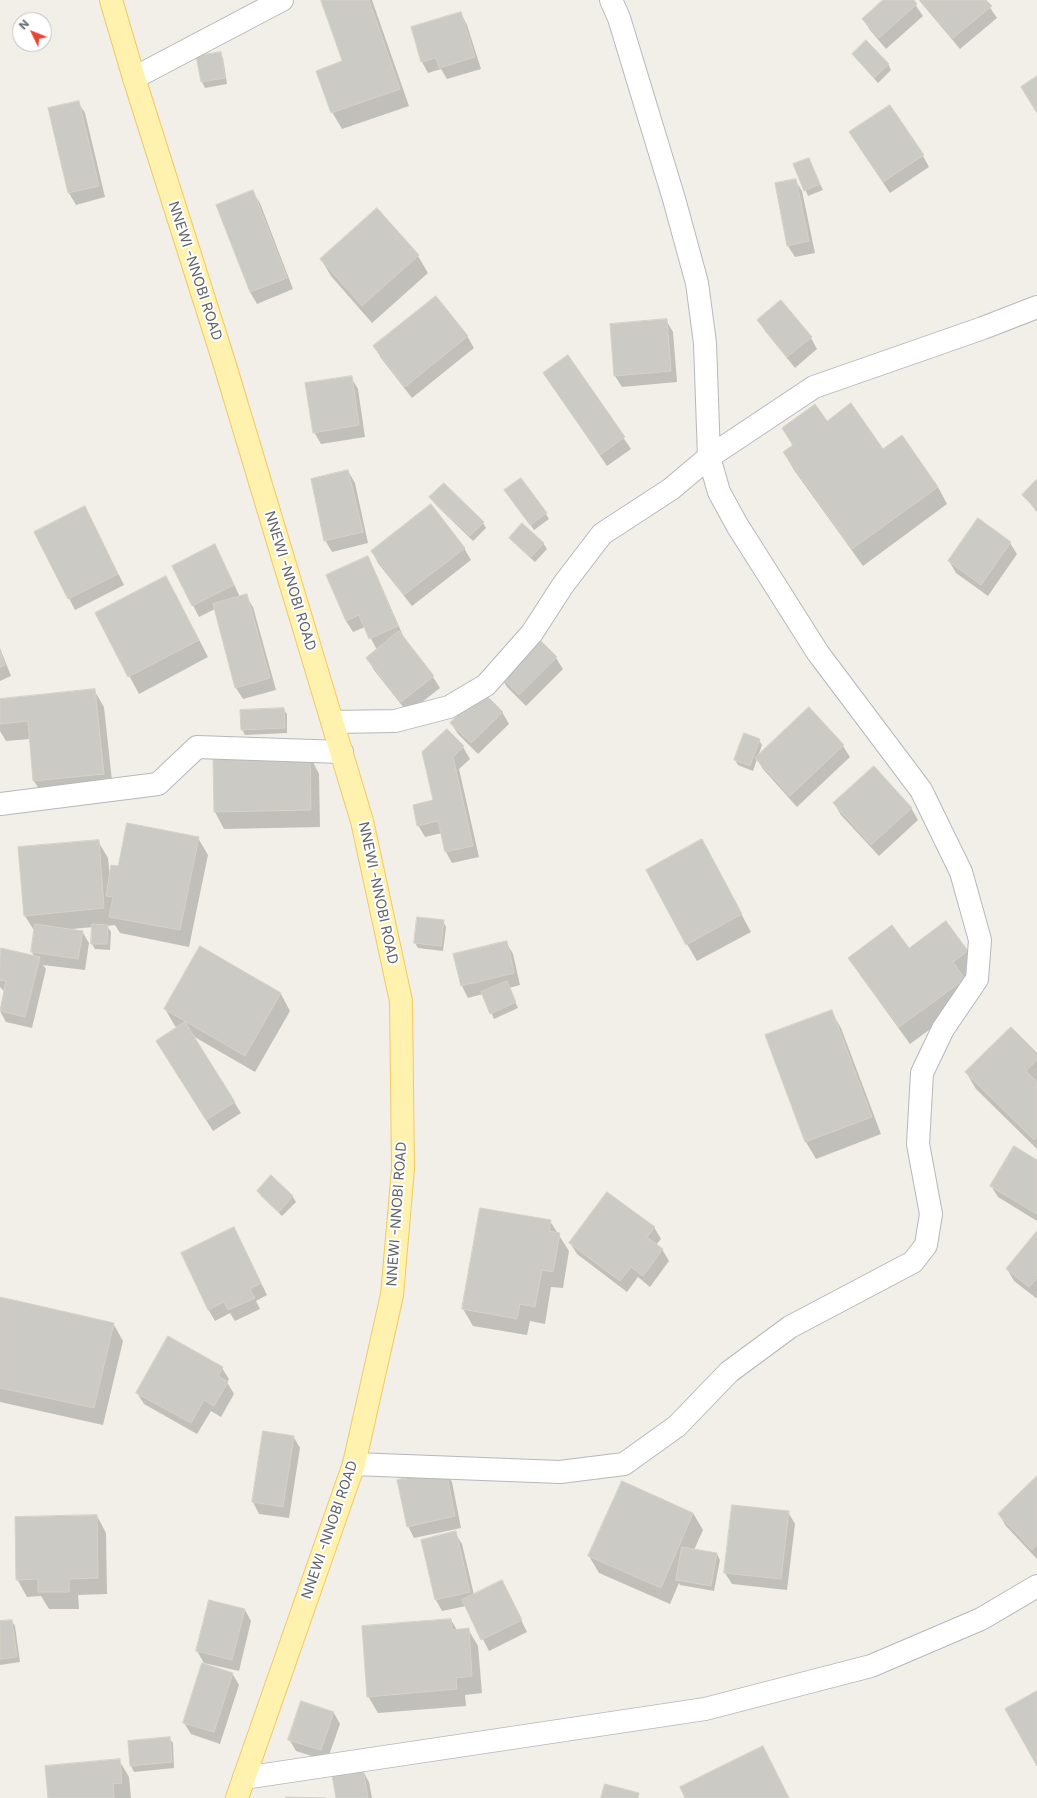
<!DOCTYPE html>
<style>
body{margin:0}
#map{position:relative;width:1037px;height:1798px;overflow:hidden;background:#f1efe8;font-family:Inter,sans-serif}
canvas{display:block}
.north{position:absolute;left:12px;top:12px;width:40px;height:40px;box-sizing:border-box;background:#fff;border:1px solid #bfc1c3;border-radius:50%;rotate:313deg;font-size:11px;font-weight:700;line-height:16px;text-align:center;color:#5f6368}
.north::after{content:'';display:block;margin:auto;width:14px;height:18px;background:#ea4335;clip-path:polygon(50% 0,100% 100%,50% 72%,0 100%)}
</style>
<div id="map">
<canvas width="1037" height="1798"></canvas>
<div class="north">N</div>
</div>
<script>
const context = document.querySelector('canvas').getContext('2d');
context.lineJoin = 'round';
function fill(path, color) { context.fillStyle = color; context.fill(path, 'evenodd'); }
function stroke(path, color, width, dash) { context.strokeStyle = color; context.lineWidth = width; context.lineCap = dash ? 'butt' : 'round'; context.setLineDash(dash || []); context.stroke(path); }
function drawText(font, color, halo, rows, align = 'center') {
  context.font = font + ' Inter,sans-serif'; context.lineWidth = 4; context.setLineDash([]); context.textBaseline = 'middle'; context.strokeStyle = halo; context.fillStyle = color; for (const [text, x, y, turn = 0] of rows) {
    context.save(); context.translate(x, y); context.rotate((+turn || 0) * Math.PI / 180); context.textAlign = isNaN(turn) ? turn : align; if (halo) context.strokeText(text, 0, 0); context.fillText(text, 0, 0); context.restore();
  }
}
fill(new Path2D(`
 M 322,0 L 372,0 L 409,106 L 342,129 L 332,112 L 344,62 Z
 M 884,0 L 912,0 L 923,16 L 886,49 L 870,30 L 863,19 Z
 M 919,0 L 985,0 L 997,18 L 960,49 Z
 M 461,13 L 467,25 L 481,69 L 447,79 L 441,69 L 428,73 L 422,62 Z
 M 220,53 L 223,58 L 227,84 L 205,88 L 202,82 L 198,57 Z
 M 853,55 L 888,64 L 891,70 L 878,83 Z
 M 78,102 L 85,113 L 105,197 L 76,205 L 69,193 L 49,109 Z
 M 857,144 L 923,156 L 929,167 L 890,193 Z
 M 808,159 L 823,190 L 808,196 L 794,164 Z
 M 795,180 L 802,191 L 815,253 L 795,257 L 788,246 L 776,184 Z
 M 253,192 L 260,203 L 293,289 L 257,304 L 250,292 L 217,206 Z
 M 377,209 L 418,256 L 428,273 L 372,323 L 331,276 L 321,259 Z
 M 666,320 L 673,332 L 677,382 L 622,387 L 615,376 Z
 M 758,320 L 811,338 L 817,349 L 795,368 L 765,331 Z
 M 467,336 L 474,348 L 412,398 L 381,358 L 374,346 Z
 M 568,357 L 631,449 L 607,466 L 544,373 Z
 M 351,377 L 358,389 L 365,437 L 321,444 L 314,432 Z
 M 827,422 L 883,450 L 901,437 L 938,487 L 947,504 L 863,566 L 794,470 L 784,453 L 793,446 L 783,429 Z
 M 348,471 L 355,483 L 368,543 L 332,552 L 325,540 Z
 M 1037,480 L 1037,512 L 1023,495 Z
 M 505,490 L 546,514 L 549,519 L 534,530 Z
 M 431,498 L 483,523 L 486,528 L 473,541 L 434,503 Z
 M 85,508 L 124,585 L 75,610 L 35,532 Z
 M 511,538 L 543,543 L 547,549 L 535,562 L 514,543 Z
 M 1010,543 L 1017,554 L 988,596 L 956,573 L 949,561 Z
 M 464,548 L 471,560 L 412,606 L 378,563 L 372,551 Z
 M 221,557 L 240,597 L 246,596 L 253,607 L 276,690 L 243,699 L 236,688 L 215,609 L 199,617 L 173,566 Z
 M 367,557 L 374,569 L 404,638 L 433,677 L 440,688 L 408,713 L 374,670 L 367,658 L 377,650 L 365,627 L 353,632 L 346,621 Z
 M 176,595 L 208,657 L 139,694 L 96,614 Z
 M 537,639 L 556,658 L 563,669 L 526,706 L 507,687 L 500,675 Z
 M 0,648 L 11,676 L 0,681 Z
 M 94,690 L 104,707 L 113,790 L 44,798 L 34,781 L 30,739 L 6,741 L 0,731 L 0,700 Z
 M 283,709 L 287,714 L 287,733 L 245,735 L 242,729 Z
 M 502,712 L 509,724 L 478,754 L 458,734 L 451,723 Z
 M 447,730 L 463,747 L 470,759 L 459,769 L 479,857 L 452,863 L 446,852 L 442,833 L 425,837 L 418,825 L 434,801 Z
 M 759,740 L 762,745 L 758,756 L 843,746 L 850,757 L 797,807 L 763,769 L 757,759 L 753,771 L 738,765 L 735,760 Z
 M 310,756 L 319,774 L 320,827 L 224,829 L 215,812 Z
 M 834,803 L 911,808 L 918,820 L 879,856 L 841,815 Z
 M 198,838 L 208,855 L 189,947 L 120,933 L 115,925 L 107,926 L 111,932 L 110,950 L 95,949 L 92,944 L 93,927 L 72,929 L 82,931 L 89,943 L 85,970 L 43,965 L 46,969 L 32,1028 L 6,1022 L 0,1011 L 4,991 L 0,987 L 0,958 L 2,949 L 34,956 L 32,952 L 35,932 L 25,916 L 98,841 L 108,858 L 110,877 L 119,867 Z
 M 711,858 L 751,932 L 697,961 L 687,944 Z
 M 443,921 L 446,927 L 443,951 L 418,948 L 415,943 Z
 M 945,922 L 967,952 L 977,969 L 974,997 L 910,1044 L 860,975 L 850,958 L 909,950 Z
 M 506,942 L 513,954 L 520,985 L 509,988 L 518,1008 L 494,1019 L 483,994 L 468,998 L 462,986 L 454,955 Z
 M 281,994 L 290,1011 L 255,1072 L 193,1036 L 241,1113 L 213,1131 L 164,1053 L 178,1028 L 175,1026 L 165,1009 Z
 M 831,1011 L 841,1028 L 881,1134 L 816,1159 L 806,1142 L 766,1035 Z
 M 1037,1055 L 1037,1149 L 976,1089 L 966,1072 Z
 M 1037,1161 L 1037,1221 L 998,1197 L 991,1186 Z
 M 271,1177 L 293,1197 L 296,1202 L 282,1216 L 261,1196 L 258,1191 Z
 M 550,1221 L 569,1251 L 563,1288 L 551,1287 L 545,1324 L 530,1321 L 527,1335 L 473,1326 L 463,1309 Z
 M 654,1227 L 661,1239 L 656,1245 L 662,1249 L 669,1261 L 650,1287 L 638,1277 L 627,1292 L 577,1254 L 570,1243 Z
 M 234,1228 L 267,1295 L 256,1301 L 260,1309 L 235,1321 L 230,1313 L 215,1321 L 208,1309 Z
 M 1037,1232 L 1037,1297 L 1036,1298 L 1014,1281 L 1007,1269 Z
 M 0,1298 L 113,1323 L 123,1341 L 103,1425 L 0,1402 Z
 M 222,1368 L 229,1379 L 227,1382 L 234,1394 L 221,1417 L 211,1411 L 197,1434 L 144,1404 L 137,1393 Z
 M 263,1432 L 293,1436 L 300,1448 L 289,1518 L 259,1514 L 253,1502 Z
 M 445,1471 L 452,1482 L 461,1528 L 414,1538 L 408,1526 Z
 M 1037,1478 L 1037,1559 L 1006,1526 L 999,1514 Z
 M 788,1512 L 795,1524 L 787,1590 L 732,1584 L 725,1573 Z
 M 693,1513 L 703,1530 L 694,1550 L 717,1554 L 720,1560 L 714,1591 L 680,1585 L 679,1583 L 670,1604 L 599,1573 L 589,1556 Z
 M 97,1516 L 106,1533 L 107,1594 L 78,1595 L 79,1609 L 49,1609 L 41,1596 L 27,1597 L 17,1579 Z
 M 455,1533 L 462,1544 L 474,1595 L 502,1581 L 527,1632 L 489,1651 L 466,1606 L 442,1611 L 436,1600 L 422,1541 Z
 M 245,1610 L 251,1621 L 239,1671 L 204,1663 L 197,1651 Z
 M 451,1620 L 457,1630 L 468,1629 L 478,1646 L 482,1693 L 465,1695 L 466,1706 L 378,1713 L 368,1696 Z
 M 12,1621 L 15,1626 L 20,1662 L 0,1665 L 0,1622 Z
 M 232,1673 L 239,1685 L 220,1744 L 191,1734 L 184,1723 Z
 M 334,1713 L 340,1724 L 327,1761 L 296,1751 L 289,1739 Z
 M 169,1738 L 173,1743 L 174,1768 L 134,1772 L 131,1766 L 129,1741 Z
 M 763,1747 L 789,1798 L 686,1798 Z
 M 119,1760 L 129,1777 L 131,1798 L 49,1798 Z
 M 363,1771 L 369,1782 L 372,1798 L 337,1798 Z`), '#0003');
const building = new Path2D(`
 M 321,0 L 369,0 L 400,89 L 331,113 L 316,71 L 342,61 Z
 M 883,0 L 914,0 L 917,4 L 879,38 L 862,19 Z
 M 921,0 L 986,0 L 992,6 L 953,38 Z
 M 461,12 L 475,57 L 439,68 L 436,58 L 421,62 L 411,27 Z
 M 866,40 L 889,64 L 874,78 L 852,54 Z
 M 221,52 L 225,78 L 201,82 L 196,56 Z
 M 1037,76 L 1037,113 L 1021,87 Z
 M 79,101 L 99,186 L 68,193 L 48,108 Z
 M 890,105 L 924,155 L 883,182 L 849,132 Z
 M 809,158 L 820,184 L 804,191 L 793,164 Z
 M 796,179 L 809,241 L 787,246 L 775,183 Z
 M 253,190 L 287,278 L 250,292 L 216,205 Z
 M 377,208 L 419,255 L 362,306 L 320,259 Z
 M 436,296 L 468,336 L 405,387 L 373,346 Z
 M 781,300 L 812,337 L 787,357 L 757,320 Z
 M 667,319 L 671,371 L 614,376 L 610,324 Z
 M 568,355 L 625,437 L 600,455 L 543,373 Z
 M 352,376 L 359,425 L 313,433 L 305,383 Z
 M 851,403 L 883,449 L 902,435 L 938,487 L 852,549 L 783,452 L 793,445 L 782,428 L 815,404 L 827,421 Z
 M 348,470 L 363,532 L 324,541 L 311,479 Z
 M 521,478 L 547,513 L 530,525 L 504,490 Z
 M 1037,479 L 1037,510 L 1022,495 Z
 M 444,483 L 484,522 L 470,536 L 429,497 Z
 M 431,504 L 465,548 L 404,595 L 371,551 Z
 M 85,506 L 118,574 L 68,599 L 34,532 Z
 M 978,518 L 1011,542 L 981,585 L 948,561 Z
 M 522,523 L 544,543 L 531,557 L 509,538 Z
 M 215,544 L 234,585 L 192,606 L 172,566 Z
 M 368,556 L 398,626 L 369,639 L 359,615 L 346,621 L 326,575 Z
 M 166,576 L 199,640 L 128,677 L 95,613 Z
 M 247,594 L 270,678 L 235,688 L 213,604 Z
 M 399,631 L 434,676 L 401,702 L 366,658 Z
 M 537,637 L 557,657 L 519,695 L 499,675 Z
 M 0,651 L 5,665 L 0,667 Z
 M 95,689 L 104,774 L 33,781 L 28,721 L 0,724 L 0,699 Z
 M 482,691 L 503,712 L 471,743 L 450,723 Z
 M 809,707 L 844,745 L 790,796 L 755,758 Z
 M 284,708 L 285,728 L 241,730 L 240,710 Z
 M 447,729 L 464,746 L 453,757 L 473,846 L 445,852 L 438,821 L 417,826 L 413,805 L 433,800 L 422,752 Z
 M 744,733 L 760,739 L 750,766 L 734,760 Z
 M 310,755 L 311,810 L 214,812 L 213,757 Z
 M 874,766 L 912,808 L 871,845 L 833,803 Z
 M 127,823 L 199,837 L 180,930 L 109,917 L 113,897 L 106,896 L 111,865 L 118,866 Z
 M 702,839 L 742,914 L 686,945 L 646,870 Z
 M 99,840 L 104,908 L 24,916 L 18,847 Z
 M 417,917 L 444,920 L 441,946 L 414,943 Z
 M 946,921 L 968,951 L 953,962 L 965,979 L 899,1027 L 848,958 L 892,925 L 909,948 Z
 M 35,924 L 83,931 L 78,959 L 31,952 Z
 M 92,924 L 108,925 L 107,944 L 91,944 Z
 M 507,941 L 514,973 L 461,986 L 453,954 Z
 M 200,946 L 281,993 L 245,1056 L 164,1009 Z
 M 1,948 L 40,957 L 25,1017 L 0,1011 L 6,981 L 0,980 Z
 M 507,981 L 516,1002 L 490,1014 L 481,992 Z
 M 832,1010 L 872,1117 L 805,1142 L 765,1035 Z
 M 185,1022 L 235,1102 L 206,1120 L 156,1041 Z
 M 1011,1027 L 1037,1053 L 1037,1060 L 1026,1071 L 1037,1082 L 1037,1136 L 1034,1140 L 965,1072 Z
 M 1014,1146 L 1037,1160 L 1037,1214 L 990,1186 Z
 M 271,1175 L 293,1196 L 279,1212 L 257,1191 Z
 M 607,1192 L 655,1227 L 647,1237 L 663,1249 L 643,1276 L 631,1267 L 620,1281 L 569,1243 Z
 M 480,1208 L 551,1220 L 549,1231 L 560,1233 L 553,1272 L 542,1270 L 535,1307 L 520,1304 L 517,1319 L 462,1309 Z
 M 234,1227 L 261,1283 L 250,1289 L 255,1298 L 228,1310 L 224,1302 L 208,1310 L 181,1253 Z
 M 1037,1231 L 1037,1278 L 1029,1287 L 1006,1269 Z
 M 0,1297 L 114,1323 L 94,1408 L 0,1388 Z
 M 168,1336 L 223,1367 L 218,1376 L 228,1382 L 214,1406 L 204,1400 L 191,1423 L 136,1393 Z
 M 263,1431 L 294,1436 L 283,1507 L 252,1502 Z
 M 446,1470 L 455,1516 L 407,1527 L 397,1480 Z
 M 1037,1476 L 1037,1544 L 1032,1550 L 998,1514 Z
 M 622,1481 L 693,1513 L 661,1588 L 588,1556 Z
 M 732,1505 L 789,1511 L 781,1579 L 724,1573 Z
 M 97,1515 L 98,1578 L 69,1579 L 69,1592 L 38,1592 L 38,1579 L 16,1580 L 15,1517 Z
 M 456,1531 L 470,1592 L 435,1600 L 421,1540 Z
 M 682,1547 L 717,1553 L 711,1586 L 676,1580 Z
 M 502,1580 L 522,1620 L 481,1640 L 462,1600 Z
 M 209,1600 L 245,1609 L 232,1660 L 196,1651 Z
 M 451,1619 L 452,1630 L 469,1628 L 472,1676 L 456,1678 L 457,1689 L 367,1697 L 362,1626 Z
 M 12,1620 L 17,1657 L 0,1659 L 0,1621 Z
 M 202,1663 L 233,1673 L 214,1732 L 183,1723 Z
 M 1037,1691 L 1037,1766 L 1005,1709 Z
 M 301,1701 L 334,1712 L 321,1750 L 288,1740 Z
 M 170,1737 L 172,1762 L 130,1766 L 128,1741 Z
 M 763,1746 L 789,1798 L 685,1798 L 680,1787 Z
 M 120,1759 L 122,1783 L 113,1784 L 114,1798 L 48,1798 L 45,1766 Z
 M 363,1770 L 368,1798 L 336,1798 L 332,1775 Z
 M 605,1784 L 639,1793 L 638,1798 L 601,1798 Z
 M 286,1797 L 326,1798 L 286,1798 Z`);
fill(building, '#cccac5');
stroke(building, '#d6d1c6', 1);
const minor = new Path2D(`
 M 134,78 L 282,0
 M 333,722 L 395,721 L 449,707 L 486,685 L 532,633 L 563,585 L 602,534 L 671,489 L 709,457 L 814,387 L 983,328 L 1037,307
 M 0,804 L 158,784 L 197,747 L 342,752
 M 354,1464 L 560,1472 L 624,1464 L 677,1426 L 729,1372 L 790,1327 L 913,1262 L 926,1245 L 931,1214 L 918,1144 L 922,1073 L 943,1029 L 977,979 L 980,940 L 961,872 L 921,790 L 818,653 L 737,525 L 719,492 L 709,457 L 705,343 L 697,283 L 674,199 L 619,18 L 611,0
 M 244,1778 L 705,1709 L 871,1666 L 981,1619 L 1037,1586`);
const major = new Path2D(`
 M 111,0 L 134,78 L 224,362 L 362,821 L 401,1001 L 403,1169 L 392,1295 L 354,1464 L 237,1798`);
stroke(minor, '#b5b8bc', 24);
stroke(major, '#f2c960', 24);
stroke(minor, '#fff', 22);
stroke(major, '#fff2af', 22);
drawText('14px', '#5f6368', '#fff', [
 ["NNEWI -NNOBI ROAD",195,271,72],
 ["NNEWI -NNOBI ROAD",290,581,73],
 ["NNEWI -NNOBI ROAD",378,893,78],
 ["NNEWI -NNOBI ROAD",397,1214,-86],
 ["NNEWI -NNOBI ROAD",330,1530,-71]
]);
</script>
